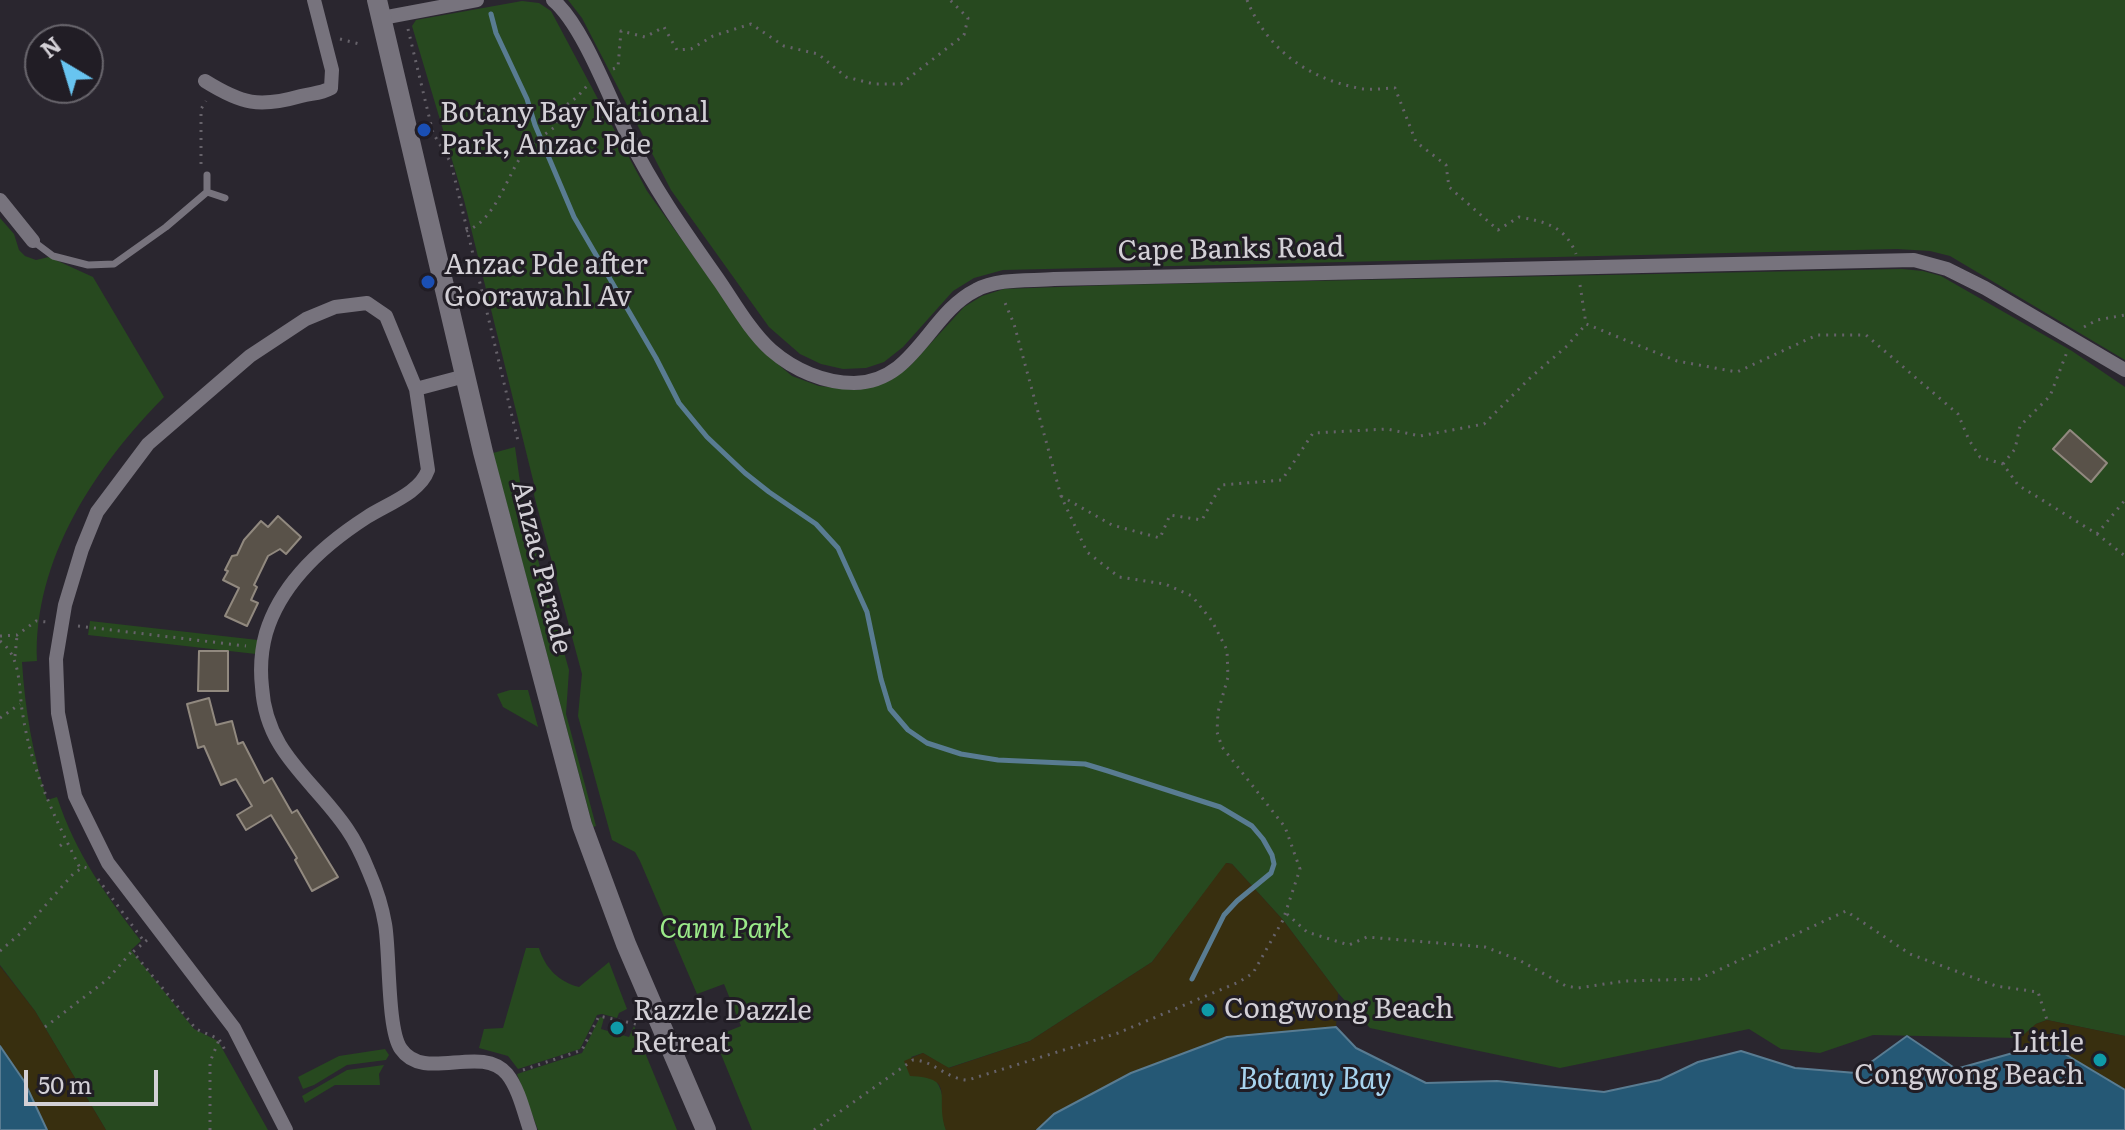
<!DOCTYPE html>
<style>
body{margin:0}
#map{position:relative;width:2125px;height:1130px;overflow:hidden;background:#2a262f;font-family:Literata,serif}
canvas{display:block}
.north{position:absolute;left:24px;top:24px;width:80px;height:80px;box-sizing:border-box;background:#211d25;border:2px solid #68656c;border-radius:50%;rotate:322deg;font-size:22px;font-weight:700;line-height:32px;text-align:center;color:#d3d0d6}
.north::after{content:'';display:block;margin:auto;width:28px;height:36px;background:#68c4f0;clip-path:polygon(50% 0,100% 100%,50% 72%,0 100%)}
.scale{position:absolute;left:24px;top:1070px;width:134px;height:36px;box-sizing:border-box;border:4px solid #d3d0d6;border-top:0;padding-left:10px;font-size:24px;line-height:28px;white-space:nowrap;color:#d3d0d6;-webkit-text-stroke:6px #211d25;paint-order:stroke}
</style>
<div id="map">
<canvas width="2125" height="1130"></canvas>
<div class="north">N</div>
<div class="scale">50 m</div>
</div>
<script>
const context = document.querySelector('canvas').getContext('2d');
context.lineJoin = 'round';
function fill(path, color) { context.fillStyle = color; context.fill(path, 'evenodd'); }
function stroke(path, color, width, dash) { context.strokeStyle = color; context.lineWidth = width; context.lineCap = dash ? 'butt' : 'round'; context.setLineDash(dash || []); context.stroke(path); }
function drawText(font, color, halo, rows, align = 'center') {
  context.font = font + ' Literata,serif'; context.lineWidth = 6; context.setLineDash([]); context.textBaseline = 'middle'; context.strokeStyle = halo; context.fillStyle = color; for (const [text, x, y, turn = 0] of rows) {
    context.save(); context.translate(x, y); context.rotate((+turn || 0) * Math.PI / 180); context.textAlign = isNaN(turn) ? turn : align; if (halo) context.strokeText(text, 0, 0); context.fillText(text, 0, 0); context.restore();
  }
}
fill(new Path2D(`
 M 568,0 L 2125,0 L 2125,360 L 1950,256 L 1930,251 L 1897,249 L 1003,270 L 974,278 L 953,291 L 903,347 L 884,362 L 866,368 L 843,369 L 821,364 L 800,354 L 769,327 L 671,190 L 582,18 Z
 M 522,1 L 539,3 L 551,11 L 647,191 L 760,349 L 792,376 L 819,386 L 857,390 L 891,380 L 910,366 L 964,307 L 982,296 L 1004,289 L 1114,285 L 1902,269 L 1923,271 L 1941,276 L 2072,351 L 2125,387 L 2125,1036 L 2047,1020 L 2036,1024 L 2020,1038 L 1873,1035 L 1820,1053 L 1781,1049 L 1749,1029 L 1560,1068 L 1370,1028 L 1338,993 L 1283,920 L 1232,864 L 1227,863 L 1152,962 L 1030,1041 L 948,1068 L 923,1053 L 911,1057 C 922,1067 937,1077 941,1091 C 945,1104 941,1116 946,1130 L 752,1130 L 714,1037 L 741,1026 L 724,984 L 697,994 L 640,861 L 635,852 L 612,840 L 578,716 L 582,674 L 534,495 L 535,488 L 464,200 L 412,26 L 416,20 Z
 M 0,218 L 14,234 L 19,250 L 25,256 L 36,260 L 49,257 L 93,277 L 164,397 C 96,466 33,559 37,661 L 22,662 C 25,711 33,754 47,800 L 57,797 C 76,854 105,894 141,941 L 131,950 L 194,1029 L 218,1041 L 268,1130 L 106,1130 L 35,1011 L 0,965 Z
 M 515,447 L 524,510 L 569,670 L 566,714 L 596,826 L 593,827 L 493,453 Z
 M 90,621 L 258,640 L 256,654 L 88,635 Z
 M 510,690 L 528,690 L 538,727 L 503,707 L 497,694 Z
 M 526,948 L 539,948 C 545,968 559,982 579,987 L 609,962 L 627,1009 L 619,1013 L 617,1018 L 602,1014 L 597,1015 L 580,1049 L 518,1069 L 508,1056 L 479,1048 L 484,1029 L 503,1028 Z
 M 600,1017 L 604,1018 L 601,1029 L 629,1037 L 634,1026 L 677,1130 L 538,1130 L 517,1074 L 582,1053 Z
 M 385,1049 L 389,1055 L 386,1060 L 347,1065 L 314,1085 L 303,1089 L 298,1077 L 339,1056 Z
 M 384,1065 L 379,1074 L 380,1085 L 335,1085 L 305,1103 L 302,1096 L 347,1070 Z`), '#27491f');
fill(new Path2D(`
 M 1226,863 L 1232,864 L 1283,920 L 1338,993 L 1336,1027 L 1227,1037 L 1131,1073 L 1054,1114 L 1037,1130 L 946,1130 C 934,1097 958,1078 910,1076 L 904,1061 L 923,1053 L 949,1068 L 1030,1041 L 1152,962 Z
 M 0,966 L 35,1011 L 106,1130 L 47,1130 L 24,1081 L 0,1046 Z
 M 2047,1020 L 2125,1036 L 2125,1090 L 2055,1048 L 2020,1051 L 2020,1038 L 2036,1024 Z`), '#382f0f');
const water = new Path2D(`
 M 1336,1027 L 1356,1048 L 1426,1083 L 1497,1081 L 1604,1092 L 1660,1080 L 1698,1062 L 1741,1051 L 1795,1068 L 1856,1073 L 1907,1036 L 1956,1069 L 2020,1051 L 2055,1048 L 2125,1090 L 2125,1130 L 1037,1130 L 1054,1114 L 1131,1073 L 1227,1037 Z
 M 0,1046 L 24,1081 L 47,1130 L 0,1130 Z`);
fill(water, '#255875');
stroke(water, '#597c92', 2);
stroke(new Path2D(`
 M 491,14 L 496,33 L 527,99 L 535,125 L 574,217 L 656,358 L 679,403 L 707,437 L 745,473 L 769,492 L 816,524 L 838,548 L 867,612 L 881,679 L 890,709 L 908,730 L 927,743 L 961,754 L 998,760 L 1085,764 L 1108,771 L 1220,807 L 1252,826 L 1263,839 L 1272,855 L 1274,864 L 1271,873 L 1237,901 L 1224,915 L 1192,979`), '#597c92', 5);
const building = new Path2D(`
 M 2070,430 L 2107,463 L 2091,482 L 2053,449 Z
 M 278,516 L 301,537 L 286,554 L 280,549 L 268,556 L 254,585 L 257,587 L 251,600 L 258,603 L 247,626 L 225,616 L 239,588 L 223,580 L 228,571 L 225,570 L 232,556 L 237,555 L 244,540 L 261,521 L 268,527 Z
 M 199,651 L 228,651 L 228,691 L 198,691 Z
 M 209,698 L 216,725 L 232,721 L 238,744 L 243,742 L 264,783 L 272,778 L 292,813 L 297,810 L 338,877 L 312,891 L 295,860 L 297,858 L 271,815 L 246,830 L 237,815 L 252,806 L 236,779 L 221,785 L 204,746 L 198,748 L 187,704 Z`);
fill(building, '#595249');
stroke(building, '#91897f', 2);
stroke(new Path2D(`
 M 1247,0 C 1267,49 1307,78 1358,88 C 1370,91 1383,88 1395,88 L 1416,142 L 1446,165 L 1449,187 L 1498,230 L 1519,217 C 1546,222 1565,226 1576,254
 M 408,29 L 433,133 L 451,163 L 518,441
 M 340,39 L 363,45
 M 613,69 L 618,67 L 621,31 L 645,37 L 664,27 L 677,50 L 691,49 L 713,36 L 751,24 L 784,46 L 818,54 L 846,77 L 874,84 L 901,84 L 964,35 L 968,18 L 950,0
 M 201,164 L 201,109 L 206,101
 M 466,231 C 498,219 507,172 526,150 C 534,141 546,134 556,126 L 557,112 L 577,97 L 587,86
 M 1580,285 L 1586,324 L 1677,361 L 1737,372 L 1817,335 L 1866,335 L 1958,414 L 1969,440 L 1980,457 L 2003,464 L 2018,485 L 2097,534 L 2125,556
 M 2084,327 L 2097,320 L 2125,315
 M 2003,464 L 2015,449 L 2020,426 L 2050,396 L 2067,352
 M 1061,496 L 1112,525 L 1160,538 L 1170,515 L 1202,520 L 1221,485 L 1282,480 L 1313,433 L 1387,429 L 1420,436 L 1484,424 L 1531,377 L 1567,346 L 1586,324
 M 2097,534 L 2125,500
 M 78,626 L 246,646
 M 0,636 L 17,635 L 36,621 L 47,622
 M 0,641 C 23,658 18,691 23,716 C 32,772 55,818 80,868
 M 15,656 L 17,636
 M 0,718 L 20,704
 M 60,846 L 66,841
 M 98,879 L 143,940
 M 1287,914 L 1307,932 L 1349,945 L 1367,937 L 1485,947 L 1519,960 L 1566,986 L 1578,988 L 1625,981 L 1699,979 L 1846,911 L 1910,954 L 1996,986 L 2038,992 L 2047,1020
 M 147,940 L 133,952 L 196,1029 L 219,1039 L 225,1050
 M 0,951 L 22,932 L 74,873 L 84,867 L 92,870
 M 45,1027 L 108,979 L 132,951
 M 523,1070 L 582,1050 L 599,1016 L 636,1024
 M 210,1130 L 210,1062 L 219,1040
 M 814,1130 L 913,1060 C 933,1060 948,1080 968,1080 L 1118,1033 L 1239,982 L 1253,973 L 1283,920 L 1300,869 L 1285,827 L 1222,747 L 1217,732 L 1218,712 L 1228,677 L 1227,650 L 1212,621 L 1192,596 L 1165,584 L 1119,577 L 1087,552 L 1061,496 L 1014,324 L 1003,298`), '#66626a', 3, [2, 6]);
stroke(new Path2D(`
 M 207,192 L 225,198
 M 33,241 L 53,256 L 88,265 L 114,264 L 166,227 L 207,192 L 207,175`), '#77737d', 7);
stroke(new Path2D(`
 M 553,0 C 583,25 610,100 629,138 C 654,189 687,235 720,282 C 735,304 751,332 771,350 C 794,370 824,383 854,383 C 915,382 928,314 976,290 C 998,278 1029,281 1054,279 L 1914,260 L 1947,269 L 1985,288 L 2125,370
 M 382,18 L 477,0
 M 205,81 C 242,104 259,108 301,96 C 312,93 320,94 331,88 L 332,70 L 314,0
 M 0,200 L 33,241
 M 416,389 L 465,376
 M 286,1130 L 234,1028 L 108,863 L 75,796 L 58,713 L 56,659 L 65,605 L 82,549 L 97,512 L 148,444 L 250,356 L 306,319 L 335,307 L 367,303 L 386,316 L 416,389 L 428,470 C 420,493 387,504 367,517 C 325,544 281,583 266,633 C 261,651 260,669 262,687 C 266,753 313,779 347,829 C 356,842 363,857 369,872 C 376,888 382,906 385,924 C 390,951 387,1030 401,1049 C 424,1083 481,1043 507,1074 C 519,1089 524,1113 530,1130`), '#77737d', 14);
stroke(new Path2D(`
 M 377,0 L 483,452 L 582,825 L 626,944 L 706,1130`), '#77737d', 20);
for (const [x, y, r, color] of [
 [424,130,8,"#1a4fb4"],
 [428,282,8,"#1a4fb4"],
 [1208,1010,8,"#0f9aa8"],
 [617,1028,8,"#0f9aa8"],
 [2100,1060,8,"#0f9aa8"]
]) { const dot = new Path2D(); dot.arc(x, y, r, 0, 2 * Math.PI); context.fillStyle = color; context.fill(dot); stroke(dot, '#211d25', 3); }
drawText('28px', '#d3d0d6', '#211d25', [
 ["Botany Bay National",440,114],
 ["Park, Anzac Pde",440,146],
 ["Anzac Pde after",444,266],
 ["Goorawahl Av",444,298],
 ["Congwong Beach",1224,1010],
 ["Razzle Dazzle",633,1012],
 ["Retreat",633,1044],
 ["Little",2084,1044,"right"],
 ["Congwong Beach",2084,1076,"right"]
], 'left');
drawText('28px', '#d3d0d6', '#211d25', [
 ["Cape Banks Road",1231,250,-1],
 ["Anzac Parade",541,567,76]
]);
drawText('italic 28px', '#9bea89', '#211d25', [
 ["Cann Park",725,930]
]);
drawText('italic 30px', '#a8d4ef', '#211d25', [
 ["Botany Bay",1315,1080]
]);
</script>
